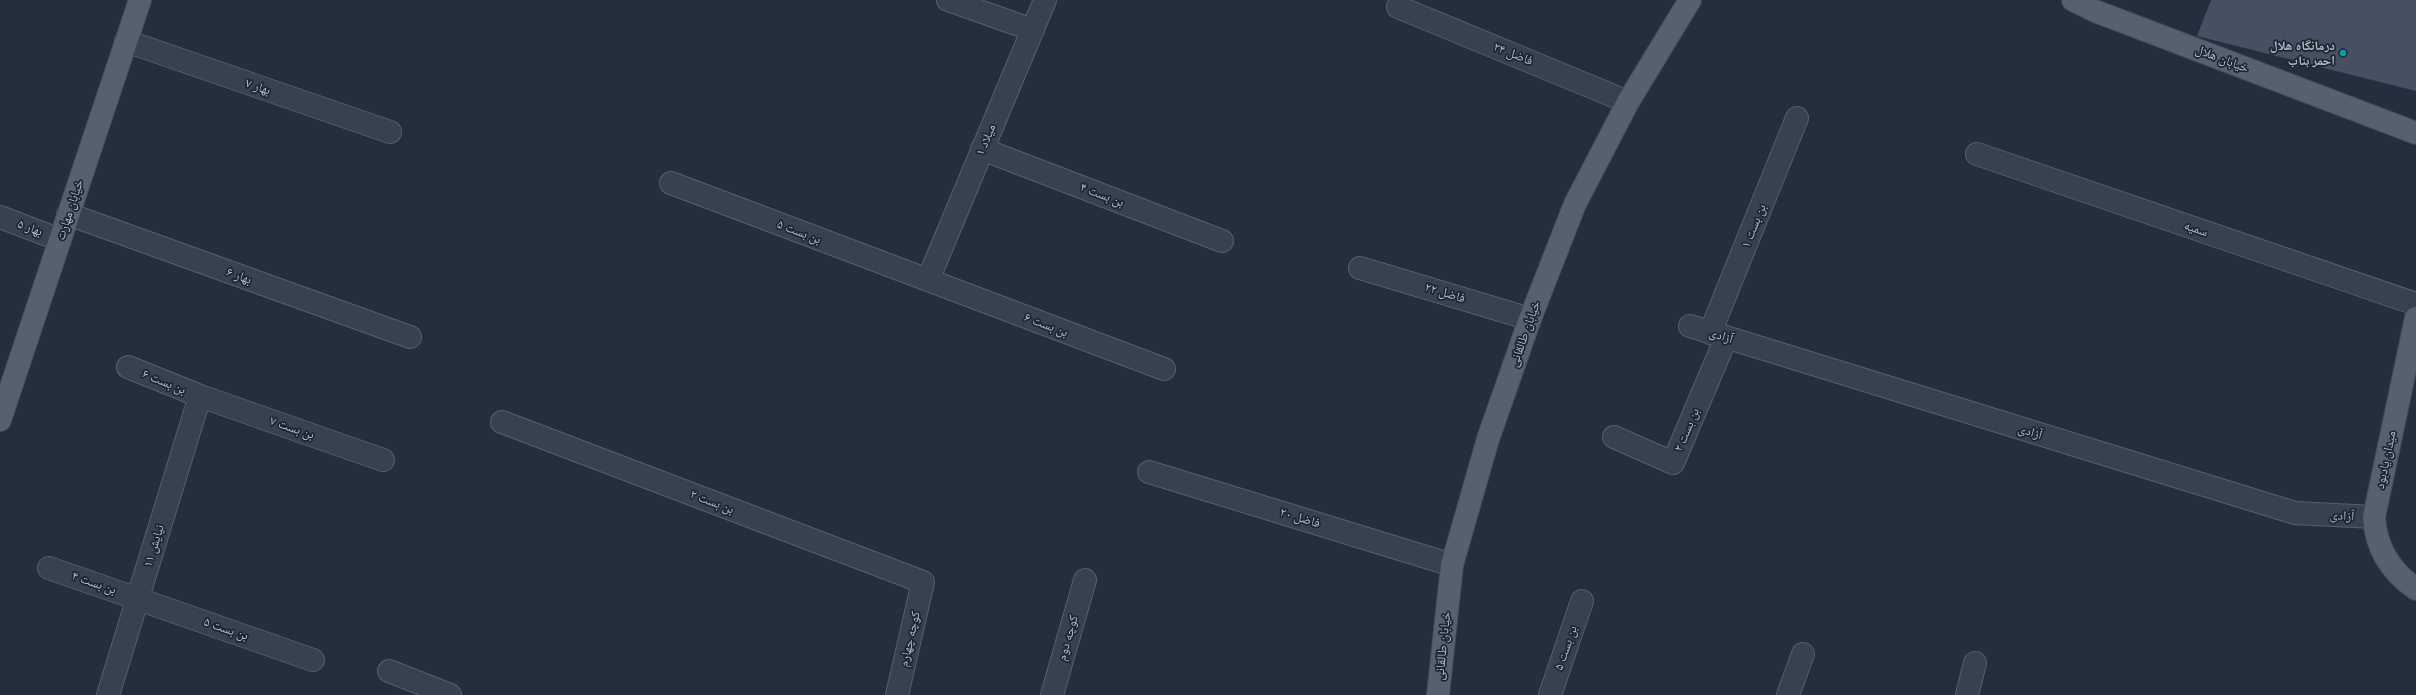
<!DOCTYPE html>
<meta charset="utf-8">
<style>
body{margin:0}
canvas{display:block;background:#242f3e}
</style>
<canvas width="2416" height="695"></canvas>
<script>
const context = document.querySelector('canvas').getContext('2d');
context.lineJoin = 'round';
function fill(path, color) { context.fillStyle = color; context.fill(path, 'evenodd'); }
function stroke(path, color, width, dash) { context.strokeStyle = color; context.lineWidth = width; context.lineCap = dash ? 'butt' : 'round'; context.setLineDash(dash || []); context.stroke(path); }
function drawText(font, color, halo, rows, align = 'center') {
  context.font = font + ' "IBM Plex Sans","Noto Naskh Arabic",sans-serif'; context.lineWidth = 3.5; context.setLineDash([]); context.textBaseline = 'middle'; context.strokeStyle = halo; context.fillStyle = color; for (const [text, x, y, turn = 0] of rows) {
    context.save(); context.translate(x, y); context.rotate((+turn || 0) * Math.PI / 180); context.textAlign = isNaN(turn) ? turn : align; if (halo) context.strokeText(text, 0, 0); context.fillText(text, 0, 0); context.restore();
  }
}
fill(new Path2D(`
 M 2211,0 L 2416,0 L 2416,91 L 2197,36 Z`), '#455162');
const minor = new Path2D(`
 M 948,0 L 1033,30
 M 1398,7 L 1628,102
 M 126,41 L 390,132
 M 982,149 L 1222,241
 M 1977,154 L 2416,304
 M 671,183 L 1164,369
 M 68,214 L 410,337
 M 0,217 L 60,240
 M 1360,268 L 1530,319
 M 928,280 L 1045,0
 M 1690,326 L 2295,513 L 2374,517
 M 1710,333 L 1797,118
 M 128,367 L 200,396 L 383,460
 M 502,422 L 923,582 L 897,695
 M 1614,437 L 1673,463 L 1726,338
 M 1149,472 L 1452,565
 M 49,568 L 313,660
 M 389,671 L 450,695
 M 108,695 L 200,396
 M 1052,695 L 1085,580
 M 1550,695 L 1582,601
 M 1788,695 L 1803,654
 M 1967,695 L 1975,663`);
const major = new Path2D(`
 M 2073,0 L 2095,11 L 2416,133
 M 2416,318 L 2374,517 C 2376,548 2391,572 2416,589
 M 0,420 L 140,0
 M 1438,695 L 1452,565 L 1488,439 L 1530,319 L 1575,204 L 1628,102 L 1690,0`);
stroke(minor, '#565f6c', 24);
stroke(major, '#414a57', 24);
stroke(minor, '#38414e', 22);
stroke(major, '#56606e', 22);
for (const [x, y, r, color] of [
 [2343,53,4,"#0f9aa8"]
]) { const dot = new Path2D(); dot.arc(x, y, r, 0, 2 * Math.PI); context.fillStyle = color; context.fill(dot); stroke(dot, '#1d2633', 1.5); }
drawText('bold 13px', '#b4bcc9', '#1d2633', [
 ["درمانگاه هلال",2335,46],
 ["احمر بناب",2335,61]
], 'right');
drawText('13px', '#b4bcc9', '#1d2633', [
 ["فاضل ۲۴",1513,54,22],
 ["خیابان هلال",2222,59,21],
 ["بهار ۷",258,87,19],
 ["میلاد ۱",986,140,-67],
 ["بن بست ۴",1102,195,21],
 ["خیابان مهارت",70,210,-72],
 ["بن بست ۱",1754,226,-68],
 ["بهار ۵",30,228,21],
 ["سمیه",2196,229,19],
 ["بن بست ۵",799,232,21],
 ["بهار ۶",239,276,20],
 ["فاضل ۲۲",1445,293,17],
 ["بن بست ۶",1046,325,21],
 ["خیابان طالقانی",1525,334,-70],
 ["آزادی",1721,336,18],
 ["بن بست ۶",164,382,22],
 ["بن بست ۷",292,428,19],
 ["بن بست ۲",1687,430,-67],
 ["آزادی",2030,432,17],
 ["میدان یادبود",2386,460,-78],
 ["بن بست ۲",712,502,21],
 ["آزادی",2342,516,3],
 ["فاضل ۲۰",1300,518,17],
 ["نیایش ۱۱",154,546,-73],
 ["بن بست ۴",94,583,19],
 ["بن بست ۵",226,629,19],
 ["کوچه دوم",1068,638,-74],
 ["کوچه چهارم",910,639,-77],
 ["خیابان طالقانی",1443,646,-84],
 ["بن بست ۵",1566,648,-71]
]);
</script>
